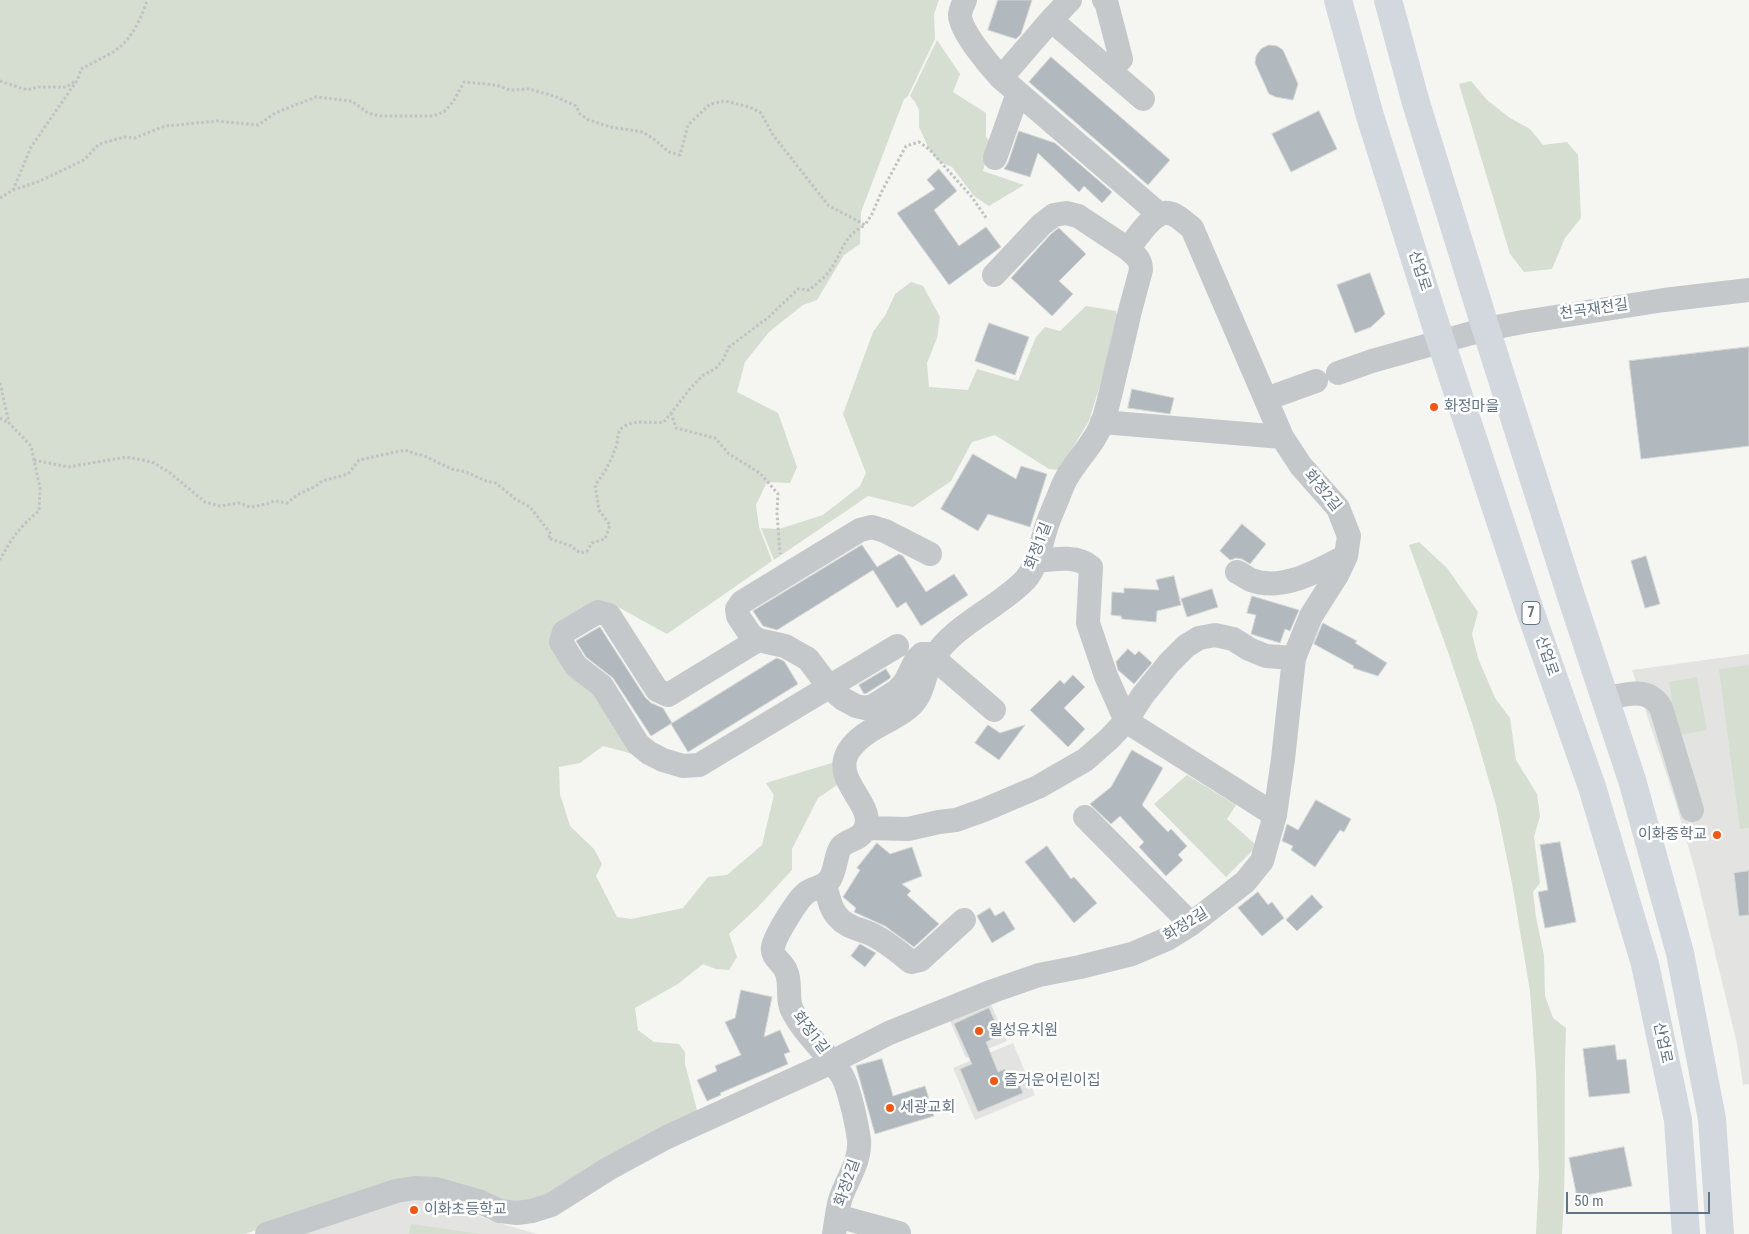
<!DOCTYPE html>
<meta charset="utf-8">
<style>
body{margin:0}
#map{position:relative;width:1749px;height:1234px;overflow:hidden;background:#f5f5f1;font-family:"Roboto Condensed",sans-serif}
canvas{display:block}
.scale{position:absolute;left:1566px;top:1192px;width:144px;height:22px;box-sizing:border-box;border:2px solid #617385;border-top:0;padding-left:6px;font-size:15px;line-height:18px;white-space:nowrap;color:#617385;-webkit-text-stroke:4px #fff;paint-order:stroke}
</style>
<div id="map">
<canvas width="1749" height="1234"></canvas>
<div class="scale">50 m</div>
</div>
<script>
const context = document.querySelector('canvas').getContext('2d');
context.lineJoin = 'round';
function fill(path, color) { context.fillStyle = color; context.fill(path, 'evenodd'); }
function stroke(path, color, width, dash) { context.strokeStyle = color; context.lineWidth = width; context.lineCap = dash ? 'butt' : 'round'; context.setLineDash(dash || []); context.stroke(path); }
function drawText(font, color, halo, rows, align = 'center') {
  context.font = font + ' "Roboto Condensed","Noto Sans KR",sans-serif'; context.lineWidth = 5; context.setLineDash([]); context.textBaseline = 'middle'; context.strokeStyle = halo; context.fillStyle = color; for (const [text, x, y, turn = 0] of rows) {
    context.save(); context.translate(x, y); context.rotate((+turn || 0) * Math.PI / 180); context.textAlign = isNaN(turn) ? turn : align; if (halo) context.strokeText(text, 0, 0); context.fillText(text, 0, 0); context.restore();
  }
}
fill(new Path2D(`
 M 1749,654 L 1749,1084 L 1743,1085 L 1737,1044 L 1695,870 L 1675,800 L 1632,670 Z
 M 991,1004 L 1007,1041 L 966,1058 L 950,1021 Z
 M 1013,1043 L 1035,1095 L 975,1120 L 953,1068 Z
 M 405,1196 L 436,1200 L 492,1221 L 537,1234 L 295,1234 Z`), '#e3e4e2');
fill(new Path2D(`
 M 0,0 L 939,0 L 934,14 L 935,39 L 908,96 L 904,99 L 861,212 L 860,244 L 844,255 L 817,300 L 803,305 L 769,332 L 745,362 L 737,392 L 778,413 L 797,467 L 790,483 L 767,482 L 756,505 L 759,527 L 772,561 L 667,634 L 618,607 L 596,603 L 557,628 L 633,754 L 603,746 L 580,763 L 559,767 L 560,794 L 570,826 L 594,849 L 602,864 L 596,876 L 617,917 L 631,919 L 683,908 L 708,877 L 727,875 L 762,845 L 774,795 L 766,783 L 835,762 L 840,783 L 818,798 L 792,849 L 792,870 L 758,907 L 729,934 L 737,957 L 729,970 L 716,969 L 703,964 L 678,984 L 635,1008 L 638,1030 L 654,1042 L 679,1044 L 685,1052 L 685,1064 L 699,1118 L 533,1203 L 383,1185 L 245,1234 L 0,1234 Z
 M 937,40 L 960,74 L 953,92 L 986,113 L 986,137 L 991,142 L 983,171 L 1024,185 L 989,206 L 974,196 L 952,167 L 938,161 L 929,149 L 919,127 L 919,110 L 915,102 L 910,96 Z
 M 1471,81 L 1487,100 L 1510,118 L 1530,129 L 1543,145 L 1567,142 L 1578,155 L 1581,218 L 1565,238 L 1552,269 L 1524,272 L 1510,254 L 1459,84 Z
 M 911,282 L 923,286 L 940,317 L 937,338 L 927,363 L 929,387 L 968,390 L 977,369 L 1018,381 L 1036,337 L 1045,327 L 1060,331 L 1086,306 L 1116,311 L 1119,323 L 1089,421 L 1059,470 L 1049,469 L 995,435 L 972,442 L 951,481 L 913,507 L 868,496 L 774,560 L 761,528 L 779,529 L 823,515 L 860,486 L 866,473 L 843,414 L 873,332 L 886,314 L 895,294 Z
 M 1419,542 L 1447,568 L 1478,612 L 1472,634 L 1478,658 L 1495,698 L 1510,718 L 1516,760 L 1537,794 L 1540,816 L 1534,837 L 1540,883 L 1533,892 L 1536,917 L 1544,956 L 1545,996 L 1553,1018 L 1566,1028 C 1563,1097 1567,1166 1562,1234 L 1536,1234 L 1539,1176 L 1536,1073 L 1530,991 L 1512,883 L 1496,805 L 1473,726 L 1448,652 L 1409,545 Z
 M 1749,665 L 1749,828 L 1740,829 L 1719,669 Z
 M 1697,677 L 1707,730 L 1678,735 L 1669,682 Z
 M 1187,775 L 1236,805 L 1227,819 L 1257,846 L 1226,877 L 1154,804 Z
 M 411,1224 L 481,1234 L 409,1234 Z`), '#d5ded1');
const building = new Path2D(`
 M 998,0 L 1032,0 L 1021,34 L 1016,39 L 988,30 Z
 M 1269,45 L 1277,46 L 1283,50 L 1298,84 L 1293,100 L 1276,97 L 1269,94 L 1255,63 L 1256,56 L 1261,49 Z
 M 1051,57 L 1170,160 L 1148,185 L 1029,82 Z
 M 1319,111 L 1337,149 L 1291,172 L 1272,134 Z
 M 1019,131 L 1055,143 L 1112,192 L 1102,203 L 1084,186 L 1079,192 L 1038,153 L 1030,177 L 1004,169 L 1008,163 Z
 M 939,169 L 957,191 L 934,210 L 959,246 L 986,227 L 1001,247 L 949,285 L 897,213 L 935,189 L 927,180 Z
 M 1059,228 L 1086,254 L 1059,281 L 1073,294 L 1052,316 L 1011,278 L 1051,234 Z
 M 1370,273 L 1385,314 L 1371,327 L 1355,333 L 1337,285 Z
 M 989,323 L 1029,337 L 1015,375 L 975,361 Z
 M 1749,347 L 1749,446 L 1641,459 L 1629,361 Z
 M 1132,389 L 1174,398 L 1170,414 L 1128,408 Z
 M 973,454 L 1016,479 L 1021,466 L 1047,474 L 1030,527 L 988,514 L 978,531 L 941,509 Z
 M 1242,524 L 1266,544 L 1250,564 L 1242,559 L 1236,558 L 1230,560 L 1220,551 Z
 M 862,545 L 877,567 L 899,554 L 903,556 L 926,592 L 954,574 L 968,595 L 921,626 L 906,602 L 897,608 L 873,570 L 777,630 L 763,626 L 753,611 Z
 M 1646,556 L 1660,604 L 1645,608 L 1631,561 Z
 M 1174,576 L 1181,605 L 1157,611 L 1156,622 L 1122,619 L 1121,616 L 1111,615 L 1112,592 L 1124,593 L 1124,588 L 1159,590 L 1156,580 Z
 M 1212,589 L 1218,607 L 1187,617 L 1181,599 Z
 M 1252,596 L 1299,610 L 1290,631 L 1285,629 L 1280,643 L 1251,634 L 1256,615 L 1247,613 Z
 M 1323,623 L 1357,641 L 1355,643 L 1387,663 L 1378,676 L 1353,668 L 1354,666 L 1314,644 Z
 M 600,627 L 645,697 L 651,703 L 663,708 L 672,723 L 651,736 L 613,678 L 586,657 L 576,641 Z
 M 1128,649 L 1135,655 L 1139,651 L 1152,663 L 1134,684 L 1118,670 L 1116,662 Z
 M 777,658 L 784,661 L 798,684 L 688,752 L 671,724 Z
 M 886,669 L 891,677 L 889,679 L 867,693 L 864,694 L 859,685 Z
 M 1073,675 L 1085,687 L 1064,708 L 1085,729 L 1068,747 L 1030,710 L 1060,680 L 1064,684 Z
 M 988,725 L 1000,733 L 1025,725 L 999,760 L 975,743 Z
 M 1132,750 L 1163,768 L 1142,805 L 1168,832 L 1171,829 L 1187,846 L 1178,855 L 1183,860 L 1166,876 L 1139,847 L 1144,842 L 1120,816 L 1111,824 L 1090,804 L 1111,787 Z
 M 1316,800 L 1351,819 L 1344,832 L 1340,830 L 1315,867 L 1291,850 L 1293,846 L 1282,841 L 1287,824 L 1298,830 Z
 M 1560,842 L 1576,922 L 1545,928 L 1538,892 L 1548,890 L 1540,845 Z
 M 877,843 L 890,854 L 912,847 L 922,876 L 902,884 L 911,891 L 907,895 L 939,924 L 914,947 L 885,926 L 854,912 L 856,908 L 843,897 L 860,870 L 857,868 Z
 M 1047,846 L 1071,879 L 1074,877 L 1097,903 L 1074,923 L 1025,862 Z
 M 1749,871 L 1749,915 L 1739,916 L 1734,873 Z
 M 1258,892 L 1268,905 L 1272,902 L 1284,918 L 1262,936 L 1238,908 Z
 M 1312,895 L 1323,907 L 1297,931 L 1286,920 Z
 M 990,908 L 995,916 L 1004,911 L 1015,929 L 992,943 L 977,916 Z
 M 860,944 L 876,953 L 865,967 L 851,956 Z
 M 741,990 L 772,997 L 764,1037 L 780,1030 L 790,1052 L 784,1054 L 788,1064 L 720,1093 L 721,1095 L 707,1101 L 697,1080 L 717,1071 L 715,1066 L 741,1055 L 725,1022 L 735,1018 Z
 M 989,1008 L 1001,1035 L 986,1042 L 998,1072 L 1005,1069 L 1008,1077 L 1015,1074 L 1023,1093 L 978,1112 L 960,1069 L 972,1064 L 954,1024 Z
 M 1615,1045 L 1617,1060 L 1626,1059 L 1630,1093 L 1589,1097 L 1583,1049 Z
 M 882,1059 L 893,1096 L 925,1086 L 934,1116 L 875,1134 L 856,1066 Z
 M 1624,1147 L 1632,1186 L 1577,1197 L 1569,1158 Z`);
fill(building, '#b1b9be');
stroke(building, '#d6d6d4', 1);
stroke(new Path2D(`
 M 0,81 L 27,90 L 38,87 L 67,87 L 75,81
 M 13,190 L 40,181 L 84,160 L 99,144 L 124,137 L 135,138 L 165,126 L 217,121 L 258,125 L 275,113 L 316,97 L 352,101 L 368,113 L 380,116 L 433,116 L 444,112 L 453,102 L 464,82 L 496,85 L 510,90 L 529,89 L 554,96 L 576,106 L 580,114 L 589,120 L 610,127 L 643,132 L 655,140 L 669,152 L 680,155 L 688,125 L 710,104 L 725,101 L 750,107 L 761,113 L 773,135 L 828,205 L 865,225 L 872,214 L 882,191 L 906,146 L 919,142 L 929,149 L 971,196 L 987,219
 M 0,198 L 13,190 L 31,147 L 78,79 L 81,69 C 95,61 114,54 125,42 C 134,33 144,12 147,0
 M 0,383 L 9,423 L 31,446 L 40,488 L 39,511 C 21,525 10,540 0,560
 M 671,413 L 676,428 L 715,438 L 729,454 L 760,473 L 778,494 L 777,513 L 780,554
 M 0,418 L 9,423
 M 34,460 L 68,467 L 126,457 L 143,460 L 154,463 L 170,473 L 205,502 L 220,506 L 239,503 L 250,507 L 267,504 L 274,501 L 287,503 L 297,495 L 316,486 L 322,481 L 348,474 L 359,460 L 405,450 L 416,454 L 422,455 L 452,469 L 466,472 L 486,481 L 496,483 L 515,499 L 530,507 L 551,534 L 548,538 L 571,546 L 580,553 L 587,551 L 592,543 L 605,539 L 610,525 L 599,510 L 595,485 C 606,472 612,459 617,443 C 618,436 618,429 625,426 C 636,419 651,424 664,422 L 689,390 L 702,376 L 716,368 L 723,360 L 729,347 L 770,316 L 798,289 L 809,290 C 818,283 829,274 834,264 C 844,246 845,236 865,225`), '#c0c1c3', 3, [2.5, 2.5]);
stroke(new Path2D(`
 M 965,0 C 963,5 960,10 960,15 C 960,31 990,66 1001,78 L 1159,214
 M 1104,0 L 1106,1 L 1121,59 L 1110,70
 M 1051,20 L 1070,0
 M 1001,78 L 1051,20 L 1143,99
 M 995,158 L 1018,93
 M 994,275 L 1042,224 L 1054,215 L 1066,213 L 1078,216 L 1128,249
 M 1338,373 L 1372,361 L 1486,329 L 1523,322 L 1664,300 L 1749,290
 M 1266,399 L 1316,381
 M 1102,422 L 1282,437
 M 930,554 L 885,531 L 872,527 L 860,530 L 742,602 L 737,609 L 738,616 L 750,634 L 758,640 L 785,646 L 808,659 L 829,687 L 843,699 L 856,706 L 865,708 L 873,706 L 898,690 L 905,682 L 916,660 L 922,654 L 929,654 L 994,710
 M 1037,561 C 1054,559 1077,555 1091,567 L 1088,623 L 1106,676 L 1126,721 L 1275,815
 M 1237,572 C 1242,574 1246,578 1251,580 C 1283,592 1319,570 1346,556
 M 758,640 L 668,695 L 657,690 L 609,615 L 598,612 L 564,632 L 561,642 L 576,666 L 602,686 L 638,744 L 649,753 L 663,760 L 683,766 L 699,765 L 897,646
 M 1605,699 C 1625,694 1649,686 1661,708 L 1692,810
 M 1085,817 L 1191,924
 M 866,828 L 908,829 L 939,822 L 956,820 L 984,810 L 1038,787 L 1085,760 L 1109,739 L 1126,721 L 1143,695 L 1169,663 L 1186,646 L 1199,638 L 1215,635 L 1233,639 L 1249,649 L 1266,656 L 1294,658
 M 825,885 C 828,895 830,909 838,917 C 847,928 861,929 873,935 C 887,942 899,952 911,962 L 920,960 L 964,920
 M 837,1216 L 899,1233
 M 267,1234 L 396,1191 L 415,1188 L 436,1189 L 478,1201 L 500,1211 L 517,1213 L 532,1211 L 551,1205 L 608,1169 L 667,1137 L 832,1062 L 889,1033 L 993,991 L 1039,975 L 1080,967 L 1132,954 L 1167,939 L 1191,924 L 1245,882 L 1262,861 L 1275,815 L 1283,759 L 1294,658 L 1311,616 L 1337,575 L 1346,556 L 1349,536 L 1338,508 L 1301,466 L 1282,437 L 1192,228 C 1185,223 1177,214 1168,213 C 1154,210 1136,239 1128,249 C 1136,256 1141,259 1141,270 C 1133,298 1126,326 1120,354 C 1114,376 1110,400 1103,421 C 1095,443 1077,459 1066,479 C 1062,486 1060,493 1057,500 C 1054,507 1051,514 1048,522 C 1041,541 1039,564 1025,580 C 997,609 956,623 933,658 C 923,674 925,695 908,708 C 890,723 861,730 848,752 C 831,782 879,806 864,831 C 859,840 847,840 841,847 C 836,853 836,869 830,879 C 824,888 814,887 806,893 C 797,900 775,936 773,947 C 771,958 783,962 786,971 C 792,983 786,998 792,1010 C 804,1034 826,1052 841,1074 C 849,1086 857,1125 859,1140 C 861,1162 846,1180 840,1200 C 837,1211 836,1223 834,1234`), '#c4c8cb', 24);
stroke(new Path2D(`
 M 1338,0 L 1370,116 L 1441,342 L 1530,611 L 1592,787 L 1645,964 L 1678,1120 L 1686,1234
 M 1388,0 L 1416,103 L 1486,329 L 1571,596 L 1632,780 L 1680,953 L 1712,1119 L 1720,1234`), '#d2d8dd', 28);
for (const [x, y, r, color] of [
 [1434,407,5,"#f45612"],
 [1717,835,5,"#f45612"],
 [979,1031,5,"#f45612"],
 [994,1081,5,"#f45612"],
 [890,1108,5,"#f45612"],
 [414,1210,5,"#f45612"]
]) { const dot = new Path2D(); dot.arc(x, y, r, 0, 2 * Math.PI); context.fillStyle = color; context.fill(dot); stroke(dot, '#fff', 2); }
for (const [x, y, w] of [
 [1531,613,18]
]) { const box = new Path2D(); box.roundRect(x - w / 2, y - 11.5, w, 23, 4); context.fillStyle = '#fff'; context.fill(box); stroke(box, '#617385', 1); }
drawText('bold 14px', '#617385', null, [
 ["7",1531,613]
]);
drawText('15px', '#617385', '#fff', [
 ["산업로",1419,271,72],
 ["천곡재전길",1594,310,-8],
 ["화정2길",1322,491,51],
 ["화정1길",1039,546,-69],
 ["산업로",1546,656,71],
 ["화정2길",1186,925,-32],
 ["화정1길",810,1033,53],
 ["산업로",1662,1043,78],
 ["화정2길",848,1183,-71]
]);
drawText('15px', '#617385', '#fff', [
 ["화정마을",1444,407],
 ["이화중학교",1707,835,"right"],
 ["월성유치원",989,1031],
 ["즐거운어린이집",1004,1081],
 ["세광교회",900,1108],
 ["이화초등학교",424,1210]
], 'left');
</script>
